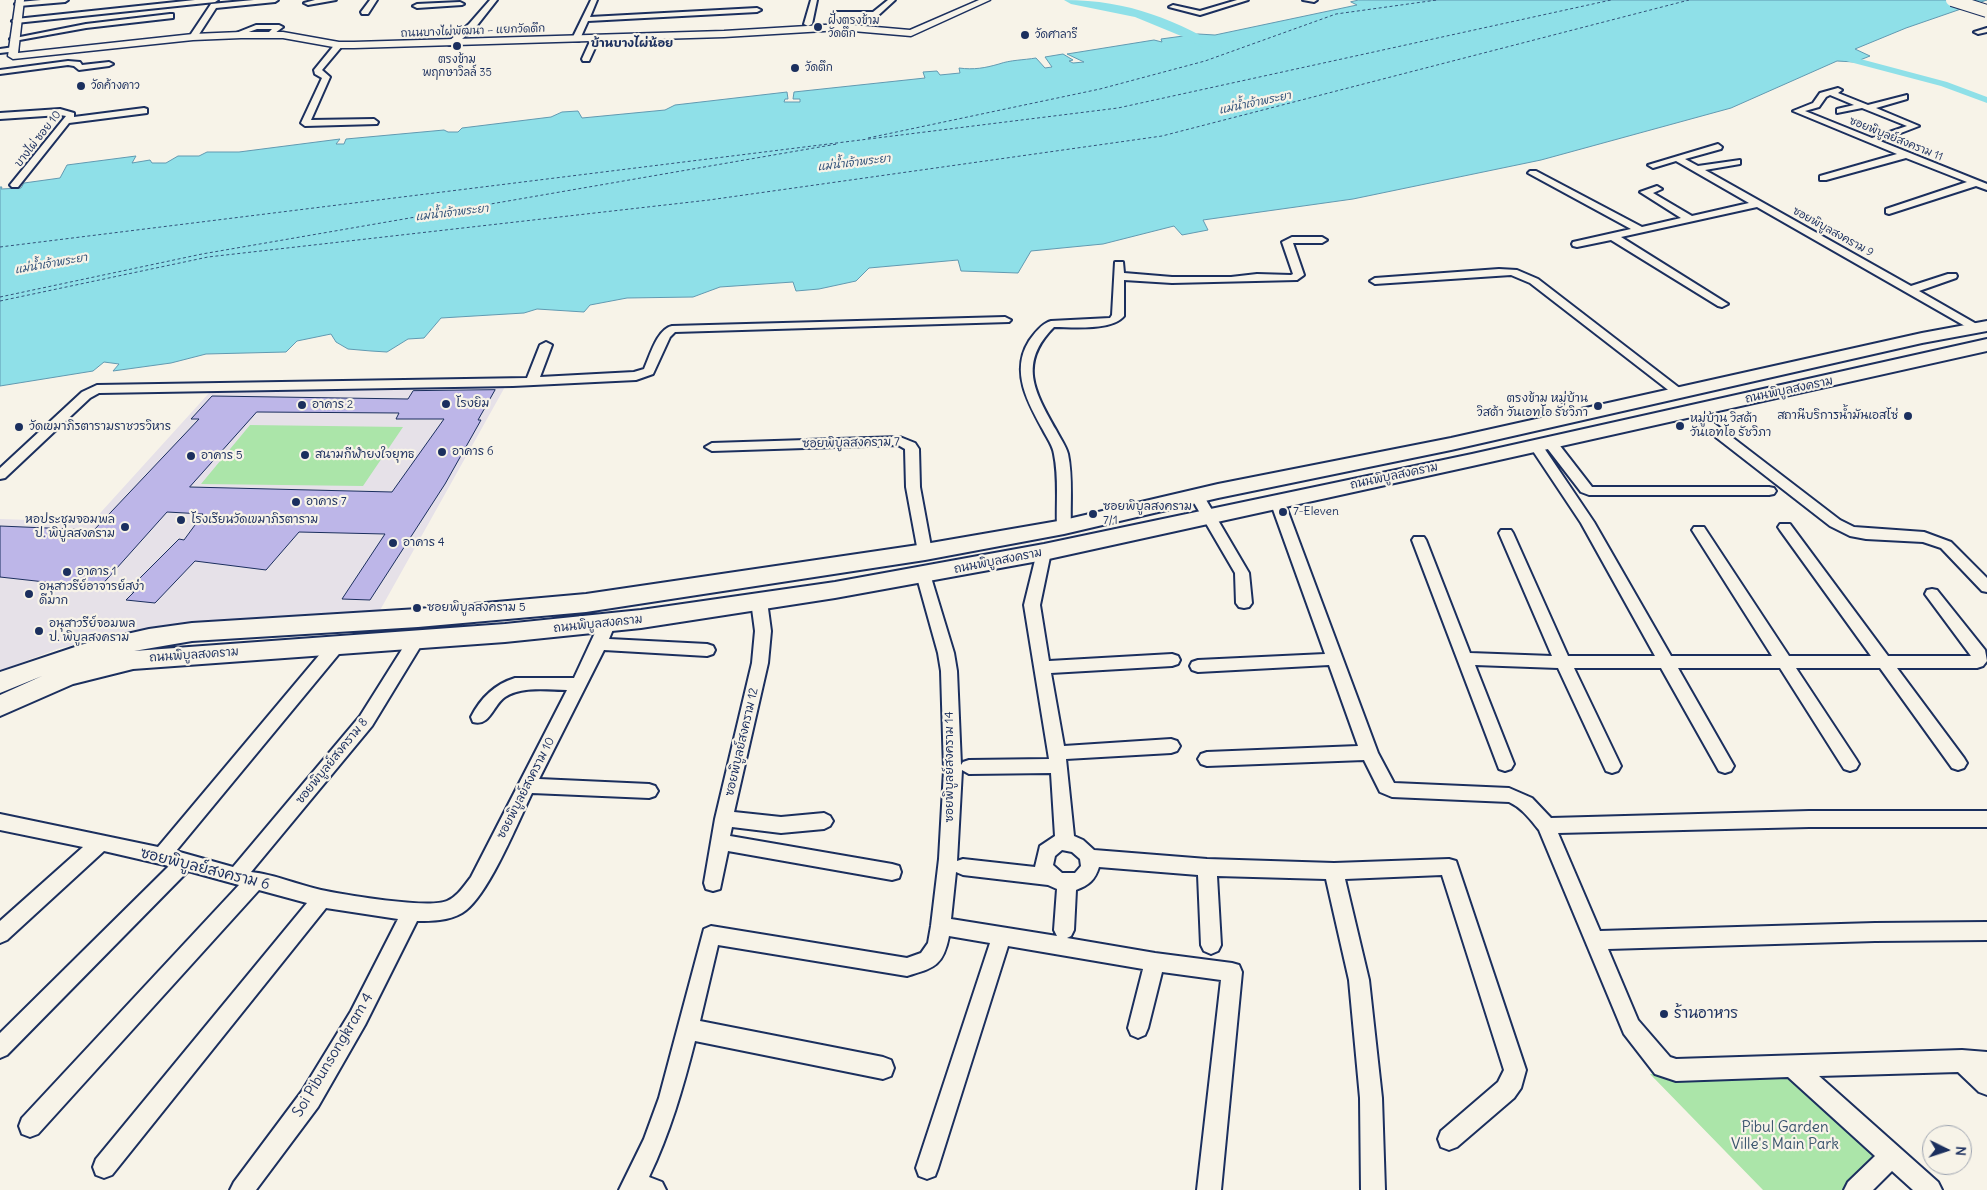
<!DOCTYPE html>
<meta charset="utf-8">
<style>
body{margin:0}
#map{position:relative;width:1987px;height:1190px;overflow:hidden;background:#f7f3e8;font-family:Delius,sans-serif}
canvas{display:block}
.north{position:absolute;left:1922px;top:1125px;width:50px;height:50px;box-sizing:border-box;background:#f7f3e8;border:1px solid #9fa5b1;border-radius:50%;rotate:94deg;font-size:14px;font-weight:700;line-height:20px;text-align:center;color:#1b2f5e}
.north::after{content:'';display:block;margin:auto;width:18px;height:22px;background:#1b2f5e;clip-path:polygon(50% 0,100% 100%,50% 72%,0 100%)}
</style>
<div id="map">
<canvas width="1987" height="1190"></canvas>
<div class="north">N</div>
</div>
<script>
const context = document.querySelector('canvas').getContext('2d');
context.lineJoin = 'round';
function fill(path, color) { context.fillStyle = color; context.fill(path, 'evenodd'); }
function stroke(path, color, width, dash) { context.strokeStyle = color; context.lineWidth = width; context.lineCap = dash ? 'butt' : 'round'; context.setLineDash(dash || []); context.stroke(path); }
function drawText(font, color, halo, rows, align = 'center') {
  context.font = font + ' Delius,"Playpen Sans Thai",sans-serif'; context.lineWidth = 4.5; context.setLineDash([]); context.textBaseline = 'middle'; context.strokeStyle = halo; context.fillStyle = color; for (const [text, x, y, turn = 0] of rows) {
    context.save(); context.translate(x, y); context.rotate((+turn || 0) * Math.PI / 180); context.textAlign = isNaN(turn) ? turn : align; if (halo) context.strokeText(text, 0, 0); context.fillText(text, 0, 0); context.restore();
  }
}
fill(new Path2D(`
 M 506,385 L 379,612 L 189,624 L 133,630 L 57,649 L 0,671 L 0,519 L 92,522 L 210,392 Z`), '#e6e1e8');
fill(new Path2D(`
 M 250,425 L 403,427 L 363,486 L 201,484 Z
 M 1791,1071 L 1888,1160 L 1859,1190 L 1763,1190 L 1650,1074 Z`), '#abe5a9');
const water = new Path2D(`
 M 1359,0 L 1987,0 L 1906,28 L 1855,49 L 1870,56 L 1855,62 L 1837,61 L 1731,108 L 1541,160 L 1353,199 L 1203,220 L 1208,230 L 1182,235 L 1174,226 L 1103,244 L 1031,251 L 1018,273 L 961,271 L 958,260 L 869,268 L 856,281 L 819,289 L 796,291 L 793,282 L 720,287 L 693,297 L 627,298 L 590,305 L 584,312 L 537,309 L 524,313 L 441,318 L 424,338 L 408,339 L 387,352 L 371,351 L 348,349 L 336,342 L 331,334 L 297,341 L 286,352 L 206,354 L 171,363 L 113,371 L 119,364 L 104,362 L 93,371 L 0,386 L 0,187 L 2,187 L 1,189 L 21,188 L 24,183 L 60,178 L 67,165 L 136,156 L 132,163 L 150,160 L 152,163 L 166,163 L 178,156 L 199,156 L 207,152 L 239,152 L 340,139 L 336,144 L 344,144 L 346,139 L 444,130 L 448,132 L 458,132 L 462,128 L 551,117 L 562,112 L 578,111 L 582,118 L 665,110 L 675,105 L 787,92 L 788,99 L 785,99 L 784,102 L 800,102 L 800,99 L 793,99 L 794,92 L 925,78 L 923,72 L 937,71 L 940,75 L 960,73 L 959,68 C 974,70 985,68 999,64 C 1010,60 1024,60 1036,58 L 1045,68 L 1052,67 L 1045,57 L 1063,54 L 1073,60 L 1069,61 L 1073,63 L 1084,62 L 1067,54 L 1154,40 L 1162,42 L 1161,39 L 1198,34 L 1215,35 L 1357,5 L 1351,2 Z`);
fill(water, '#8fe0e8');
stroke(water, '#6199b1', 1);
fill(new Path2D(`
 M 1834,52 L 1947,82 L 1987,97 L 1987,103 L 1941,86 L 1831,57 L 1831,53 Z`), '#8fe0e8');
fill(new Path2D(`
 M 1064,0 C 1130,0 1176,20 1232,53 L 1235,56 L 1232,59 L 1222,59 L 1186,38 L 1135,17 L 1071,4 Z`), '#8fe0e8');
stroke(new Path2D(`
 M 868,138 L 1100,89 L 1205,61 L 1336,14 L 1437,0
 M 0,247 L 1118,108 L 1611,0
 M 0,297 L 202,254 L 837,144
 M 0,301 L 208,257 L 709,200 L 1162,136 L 1689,0`), '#32527a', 1, [3, 2.5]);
const building = new Path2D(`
 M 495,390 L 478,420 L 481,420 L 445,484 L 370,600 L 342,599 L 385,534 L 299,532 L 266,570 L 195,561 L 155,603 L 126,600 L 134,592 L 127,591 L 179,539 L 184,540 L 203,514 L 167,512 L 99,588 L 0,577 L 0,526 L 94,530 L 199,419 L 191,419 L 212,396 L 408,399 L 413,391 ZM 257,412 L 399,413 L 396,419 L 444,419 L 392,492 L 190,487 Z`);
fill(building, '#bdb6e8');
stroke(building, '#1b2f5e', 1);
const minor = new Path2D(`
 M 41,0 L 68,0 L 65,2 L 19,6 L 15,4 L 19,2 Z
 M 195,0 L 218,0 L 215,2 L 16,23 L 12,21 L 16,19 Z
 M 254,0 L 278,0 L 275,2 L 216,8 L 196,39 L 189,37 L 211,4 Z
 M 315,0 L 336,0 L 308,5 L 304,3 Z
 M 370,0 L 377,0 L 368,14 L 362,14 L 361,12 Z
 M 490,0 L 497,0 L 475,28 L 455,45 L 449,45 L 449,41 L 469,24 Z
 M 591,0 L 597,0 L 590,17 L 757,8 L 761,10 L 757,12 L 588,21 L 579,41 L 573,41 L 572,39 Z
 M 811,0 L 817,0 L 812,24 L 808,26 L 804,24 Z
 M 888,0 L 895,0 L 871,22 L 864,20 L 868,16 L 837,16 L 833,14 L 837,12 L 873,12 Z
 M 1237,0 L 1248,0 L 1200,15 L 1169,7 L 1173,5 L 1200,11 Z
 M 1303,0 L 1317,0 L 1314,2 Z
 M 460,2 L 464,4 L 462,5 L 417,8 L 413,6 L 417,4 Z
 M 170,14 L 173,14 L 173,18 L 86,28 L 14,41 L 10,39 L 86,24 Z
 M 256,25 L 279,25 L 283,27 L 271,36 L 267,34 L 272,29 L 257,29 L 235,37 L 231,35 Z
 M 1987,28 L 1987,32 L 1978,34 L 1974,32 Z
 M 592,37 L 599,39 L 589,61 L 583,61 L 582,59 Z
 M 336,43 L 343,45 L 322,70 L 330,77 L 311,120 L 374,119 L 378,122 L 377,124 L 305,126 L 301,123 L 322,78 L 315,74 L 314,70 Z
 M 14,47 L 18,49 L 17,51 L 0,53 L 0,49 Z
 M 68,61 L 80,62 L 82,65 L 109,62 L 113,64 L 109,66 L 79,70 L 74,66 L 68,65 L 0,74 L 0,70 Z
 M 1838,88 L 1842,90 L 1838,93 L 1868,105 L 1907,95 L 1907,99 L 1876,108 L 1919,126 L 1880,141 L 1987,184 L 1987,190 L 1976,186 L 1889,214 L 1886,213 L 1886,209 L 1967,182 L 1906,158 L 1826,180 L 1820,180 L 1820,176 L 1897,154 L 1793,111 L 1813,103 L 1820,93 ZM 1830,95 L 1854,105 L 1837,109 L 1837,113 L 1862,108 L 1907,126 L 1872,138 L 1805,111 L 1819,107 L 1826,97 Z
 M 144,108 L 147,109 L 147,113 L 69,123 L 18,187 L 12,187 L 10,185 L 66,116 L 60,115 L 0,119 L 0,113 L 60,109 L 74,113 L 74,117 Z
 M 1718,144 L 1722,147 L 1721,149 L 1685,159 L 1698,166 L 1740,160 L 1740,164 L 1705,170 L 1911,286 L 1948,274 L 1956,274 L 1957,276 L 1956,278 L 1919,291 L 1980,326 L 1982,328 L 1980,330 L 1972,330 L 1757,207 L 1621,237 L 1728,304 L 1722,307 L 1718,306 L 1611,240 L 1577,247 L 1573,246 L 1572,244 L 1573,242 L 1631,229 L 1528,173 L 1530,171 L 1536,171 L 1642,227 L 1681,218 L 1640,192 L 1657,186 L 1662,189 L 1653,193 L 1692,216 L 1749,203 L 1676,161 L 1653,168 L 1648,165 Z
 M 1292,237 L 1322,237 L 1327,240 L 1322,243 L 1293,243 L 1304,275 L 1297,280 L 1172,283 L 1124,280 L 1124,316 C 1112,331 1072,327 1054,327 C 1018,363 1034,391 1056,430 C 1060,438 1066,446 1068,454 C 1073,478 1070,503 1071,527 L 1069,530 L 1059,530 L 1057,527 C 1056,503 1059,478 1054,454 C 1053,446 1047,438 1043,430 C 1028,403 1010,371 1029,341 C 1034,334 1042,323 1051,321 L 1110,318 L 1112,315 L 1115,262 L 1123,262 L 1124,273 L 1172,277 L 1231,277 L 1257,274 L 1291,275 L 1293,274 L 1282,242 Z
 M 1499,269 L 1517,270 L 1538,279 L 1686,393 L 1684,396 L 1676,396 L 1530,283 L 1511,275 L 1375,284 L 1370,281 L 1375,278 Z
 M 1005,317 L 1011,320 L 1009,322 L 675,332 L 670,337 L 653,374 L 636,380 L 513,386 L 99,393 L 90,398 L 5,478 L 0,479 L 0,468 L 82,392 L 97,385 L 527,378 L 540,345 L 546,342 L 552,345 L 540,377 L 634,372 L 644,369 C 650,356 657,329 672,326 Z
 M 1690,407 L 1694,408 L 1840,520 L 1854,527 L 1924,532 L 1951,542 L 1987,578 L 1987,592 L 1982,591 L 1941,548 L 1923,542 L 1866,539 L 1850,536 L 1830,526 L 1686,414 L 1684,411 L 1686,408 Z
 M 900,437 L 915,443 L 919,449 L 920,487 L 932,552 L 930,555 L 920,555 L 918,552 L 906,487 L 905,449 L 898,445 L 712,451 L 705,447 L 712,443 Z
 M 1549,437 L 1554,438 L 1592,487 L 1769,487 L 1774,488 L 1776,491 L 1774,494 L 1769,495 L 1589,495 L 1581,492 L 1544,444 L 1543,441 Z
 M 1535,441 L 1540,442 L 1594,522 L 1671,656 L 1772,656 L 1692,530 L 1694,527 L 1704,527 L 1789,656 L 1871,656 L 1780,530 L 1778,527 L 1780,524 L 1790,524 L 1888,656 L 1971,656 L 1925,594 L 1927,590 L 1932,589 L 1937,590 L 1985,650 L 1987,661 L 1983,666 L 1977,668 L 1897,668 L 1964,758 L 1967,763 L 1964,768 L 1958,770 L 1952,768 L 1880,668 L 1796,668 L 1856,759 L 1859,764 L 1856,769 L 1850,771 L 1844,769 L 1780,668 L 1678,668 L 1734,766 L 1731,771 L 1725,773 L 1719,771 L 1661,668 L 1574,668 L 1621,766 L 1618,771 L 1612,773 L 1606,771 L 1558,668 L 1475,665 L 1514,764 L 1511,769 L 1505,771 L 1499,769 L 1412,540 L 1414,537 L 1424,537 L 1426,540 L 1470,653 L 1552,656 L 1499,533 L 1501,530 L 1511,530 L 1513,533 L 1568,656 L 1655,656 L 1581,523 L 1529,445 Z
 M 1197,492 L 1202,493 L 1249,573 L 1252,603 L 1249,607 L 1244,608 L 1239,607 L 1236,603 L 1235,573 L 1190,496 L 1192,493 Z
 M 1277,497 L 1282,498 L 1284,501 L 1378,753 L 1394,783 L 1509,788 L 1532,798 L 1551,818 L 1809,811 L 1987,811 L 1987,827 L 1809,827 L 1558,833 L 1600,931 L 1875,923 L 1987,922 L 1987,940 L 1875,941 L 1608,949 L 1638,1020 L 1670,1057 L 1676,1059 L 1962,1050 L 1987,1052 L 1987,1095 L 1979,1092 L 1958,1072 L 1819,1076 L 1938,1182 L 1942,1190 L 1913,1190 L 1892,1171 L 1873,1190 L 1844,1190 L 1848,1182 L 1875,1156 L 1788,1077 L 1676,1081 L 1655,1074 L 1624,1034 L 1539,830 C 1530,819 1522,808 1509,802 L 1392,797 L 1380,792 L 1364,760 L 1207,766 L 1201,764 L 1198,759 L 1201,754 L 1207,752 L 1358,746 L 1329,665 L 1198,672 L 1192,670 L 1190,666 L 1192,662 L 1198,660 L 1325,654 L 1270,501 L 1272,498 Z
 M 1044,547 L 1049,549 L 1051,552 L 1040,605 L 1049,661 L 1172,654 L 1178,656 L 1180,660 L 1178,664 L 1172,666 L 1051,673 L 1064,746 L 1171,739 L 1177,741 L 1180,746 L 1177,751 L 1171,753 L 1066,759 L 1074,836 L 1083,840 L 1094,850 L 1207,859 L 1334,863 L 1449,859 L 1456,861 L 1526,1070 L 1521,1088 L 1514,1098 L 1457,1147 L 1449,1150 L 1441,1147 L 1438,1139 L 1441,1131 L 1498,1082 L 1504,1070 L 1442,875 L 1345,879 L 1369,980 L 1382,1098 L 1385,1190 L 1361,1190 L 1360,1098 L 1349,980 L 1326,879 L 1217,876 L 1221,945 L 1218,951 L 1211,954 L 1204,951 L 1201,945 L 1198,875 L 1099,867 C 1095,880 1089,885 1076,890 L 1074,930 L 1071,936 L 1067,938 L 1155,953 L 1232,963 L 1239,965 L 1242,972 L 1221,1190 L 1197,1190 L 1221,980 L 1162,972 L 1148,1028 L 1145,1035 L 1138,1038 L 1131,1035 L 1128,1028 L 1143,969 L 1008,946 L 938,1168 L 935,1176 L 927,1179 L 919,1176 L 916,1168 L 990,943 L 949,936 C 943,967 933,968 907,976 L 718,945 L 700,1021 L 883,1057 L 891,1060 L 894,1068 L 891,1076 L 883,1079 L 695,1041 C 683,1088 670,1133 649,1177 L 662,1182 L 666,1190 L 619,1190 L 644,1139 L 659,1098 L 704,929 L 711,926 L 907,958 L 921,953 L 928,943 L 931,926 L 939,859 L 944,770 L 941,671 L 938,653 L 916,574 L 918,570 L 928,570 L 930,574 L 954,653 L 957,671 L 961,765 L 963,762 L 969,760 L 1049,759 L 1024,605 L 1037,552 L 1039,549 ZM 962,770 L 969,774 L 1051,773 L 1055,836 L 1040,846 L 1035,867 L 963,859 L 957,861 ZM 1062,850 L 1072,852 L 1080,859 L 1081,866 L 1075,873 L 1062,873 L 1053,865 L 1055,856 ZM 956,872 L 963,875 L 1048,885 L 1057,889 L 1054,930 L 1057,936 L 951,919 Z
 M 759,596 L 764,597 L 767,601 L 771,631 L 768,663 L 734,812 L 781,817 L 824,813 L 830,816 L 833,821 L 830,826 L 824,829 L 781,833 L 732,827 L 730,836 L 892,864 L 899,866 L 901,872 L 899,878 L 892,880 L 728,851 L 720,889 L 713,891 L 706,889 L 704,883 L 715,819 L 752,663 L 755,631 L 751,601 L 754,597 Z
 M 608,616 L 613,618 L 616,622 L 609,639 L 707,644 L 713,646 L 715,650 L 713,654 L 707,656 L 604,650 L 539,779 L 649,784 L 655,786 L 658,791 L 655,796 L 649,798 L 532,793 C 518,822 487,899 462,913 C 448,921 432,921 417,921 L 365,1025 L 318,1107 L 256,1190 L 230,1190 L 234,1182 L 302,1091 L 351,1011 L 398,919 L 326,908 L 112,1175 L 104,1178 L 96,1175 L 93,1167 L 96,1159 L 307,903 L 259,890 L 38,1134 L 30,1137 L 22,1134 L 19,1126 L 22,1118 L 239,885 L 188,871 L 7,1055 L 0,1058 L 0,1033 L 169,866 L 104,851 L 7,940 L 0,943 L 0,921 L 83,847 L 0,830 L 0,814 L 158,847 L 331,641 L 337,639 L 343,641 L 345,645 L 343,649 L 176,851 L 233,867 L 360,716 L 411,635 L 417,633 L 423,635 L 425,639 L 372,726 L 251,872 C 274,874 298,885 321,890 C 345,895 428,909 447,901 C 457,897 464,886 471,877 L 567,690 C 547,690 522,686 505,697 C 493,705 490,727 473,722 L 471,717 C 480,699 495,684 515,678 L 574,678 L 600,622 L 603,618 Z`);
const tertiary = new Path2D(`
 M 16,0 L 24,0 L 18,53 L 193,34 L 241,32 L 283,32 L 339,42 L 354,42 L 724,31 L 841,24 L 910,30 L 979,0 L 990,0 L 911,36 L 841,30 L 724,37 L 354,48 L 339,48 L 283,38 L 241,38 L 193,40 L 13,59 L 8,56 Z`);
const primary = new Path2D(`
 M 1987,321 L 1987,331 L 1922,343 L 1451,450 L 1218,498 L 1064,534 L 925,560 L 586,612 L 418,627 L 192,641 L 134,651 L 505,624 L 641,610 L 835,582 L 1044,544 L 1472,454 L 1987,339 L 1987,351 L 1472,466 L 1044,560 L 835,598 L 641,628 L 505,642 L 133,669 L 73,684 L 0,716 L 0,695 L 42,676 L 0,693 L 0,672 L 87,643 L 149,629 L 192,623 L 418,609 L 586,594 L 925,544 L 1064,520 L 1218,484 L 1451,438 L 1922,333 Z`);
stroke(minor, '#1b2f5e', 4);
stroke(tertiary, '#1b2f5e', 3);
stroke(primary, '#1b2f5e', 4);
fill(minor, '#f7f3e8');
fill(tertiary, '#f7f3e8');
fill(primary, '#f7f3e8');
const primaryBridge = new Path2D(`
 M 1952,0 L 1987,11`);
stroke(primaryBridge, '#1b2f5e', 14, []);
stroke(primaryBridge, '#f7f3e8', 12);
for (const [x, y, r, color] of [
 [818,27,5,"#1b2f5e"],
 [1025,35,5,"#1b2f5e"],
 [457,46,5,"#1b2f5e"],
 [795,68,5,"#1b2f5e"],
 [81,86,5,"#1b2f5e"],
 [446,404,5,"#1b2f5e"],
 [302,405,5,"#1b2f5e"],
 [1598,406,5,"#1b2f5e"],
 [1908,416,5,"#1b2f5e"],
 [1680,426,5,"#1b2f5e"],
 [19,427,5,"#1b2f5e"],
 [442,452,5,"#1b2f5e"],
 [305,455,5,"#1b2f5e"],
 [191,456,5,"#1b2f5e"],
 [296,502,5,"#1b2f5e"],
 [1283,512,5,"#1b2f5e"],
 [1093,514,5,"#1b2f5e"],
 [181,520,5,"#1b2f5e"],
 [125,527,5,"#1b2f5e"],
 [393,543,5,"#1b2f5e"],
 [67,572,5,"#1b2f5e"],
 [29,594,5,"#1b2f5e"],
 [417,608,5,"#1b2f5e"],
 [39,631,5,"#1b2f5e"],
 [1664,1014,5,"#1b2f5e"]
]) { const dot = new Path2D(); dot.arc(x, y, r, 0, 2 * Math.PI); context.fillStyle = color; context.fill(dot); stroke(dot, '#f7f3e8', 2); }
drawText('11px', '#1b2f5e', '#f7f3e8', [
 ["ฝั่งตรงข้าม",828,21],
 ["วัดตึก",828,34],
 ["วัดศาลารี",1035,35],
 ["ตรงข้าม",457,60,"center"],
 ["พฤกษาวิลล์ 35",457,73,"center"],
 ["วัดตึก",805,68],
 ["วัดค้างคาว",91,86]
], 'left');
drawText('11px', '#1b2f5e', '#f7f3e8', [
 ["ถนนบางไผ่พัฒนา – แยกวัดตึก",473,31,-2],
 ["บางไผ่ ซอย 10",38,139,-52],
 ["ซอยพิบูลย์สงคราม 11",1896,139,22],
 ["ซอยพิบูลสงคราม 9",1833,232,29]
]);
drawText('italic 11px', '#32527a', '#f7f3e8', [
 ["แม่น้ำเจ้าพระยา",1255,103,-12],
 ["แม่น้ำเจ้าพระยา",854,163,-7],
 ["แม่น้ำเจ้าพระยา",452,213,-7],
 ["แม่น้ำเจ้าพระยา",51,264,-10]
]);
drawText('bold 12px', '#1b2f5e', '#f7f3e8', [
 ["บ้านบางไผ่น้อย",632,44]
]);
drawText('12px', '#1b2f5e', '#f7f3e8', [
 ["ถนนพิบูลสงคราม",1789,390,-12],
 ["ซอยพิบูลสงคราม 7",851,443,-1],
 ["ถนนพิบูลสงคราม",1394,476,-12],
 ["ถนนพิบูลสงคราม",998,561,-11],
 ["ถนนพิบูลสงคราม",598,624,-6],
 ["ถนนพิบูลสงคราม",194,655,-4],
 ["ซอยพิบูลย์สงคราม 12",742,742,-77],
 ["ซอยพิบูลย์สงคราม 8",332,761,-51],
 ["ซอยพิบูลย์สงคราม 14",950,767,-90],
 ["ซอยพิบูลย์สงคราม 10",526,788,-63]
]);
drawText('12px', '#1b2f5e', '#f7f3e8', [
 ["ตรงข้าม หมู่บ้าน",1588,399,"right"],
 ["วิสต้า วันเอทโอ รัชวิภา",1588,413,"right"],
 ["โรงยิม",456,404],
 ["อาคาร 2",312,405],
 ["สถานีบริการน้ำมันเอสโซ่",1898,416,"right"],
 ["หมู่บ้าน วิสต้า",1690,419],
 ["วันเอทโอ รัชวิภา",1690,433],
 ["วัดเขมาภิรตารามราชวรวิหาร",29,427],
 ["อาคาร 6",452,452],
 ["สนามกีฬายงใจยุทธ",315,455],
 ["อาคาร 5",201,456],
 ["อาคาร 7",306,502],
 ["ซอยพิบูลสงคราม",1103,507],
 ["7/1",1103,521],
 ["7-Eleven",1293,512],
 ["หอประชุมจอมพล",115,520,"right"],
 ["ป. พิบูลสงคราม",115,534,"right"],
 ["โรงเรียนวัดเขมาภิรตาราม",191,520],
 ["อาคาร 4",403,543],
 ["อาคาร 1",77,572],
 ["อนุสาวรีย์อาจารย์สง่า",39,587],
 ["ดีมาก",39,601],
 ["ซอยพิบูลสงคราม 5",427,608],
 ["อนุสาวรีย์จอมพล",49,624],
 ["ป. พิบูลสงคราม",49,638]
], 'left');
drawText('15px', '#1b2f5e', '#f7f3e8', [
 ["ซอยพิบูลย์สงคราม 6",205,869,14],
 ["Soi Pibunsongkram 4",333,1055,-59]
]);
drawText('15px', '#1b2f5e', '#f7f3e8', [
 ["ร้านอาหาร",1674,1014]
], 'left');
drawText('15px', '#38536d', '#f7f3e8', [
 ["Pibul Garden",1785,1128],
 ["Ville's Main Park",1785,1145]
]);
</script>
